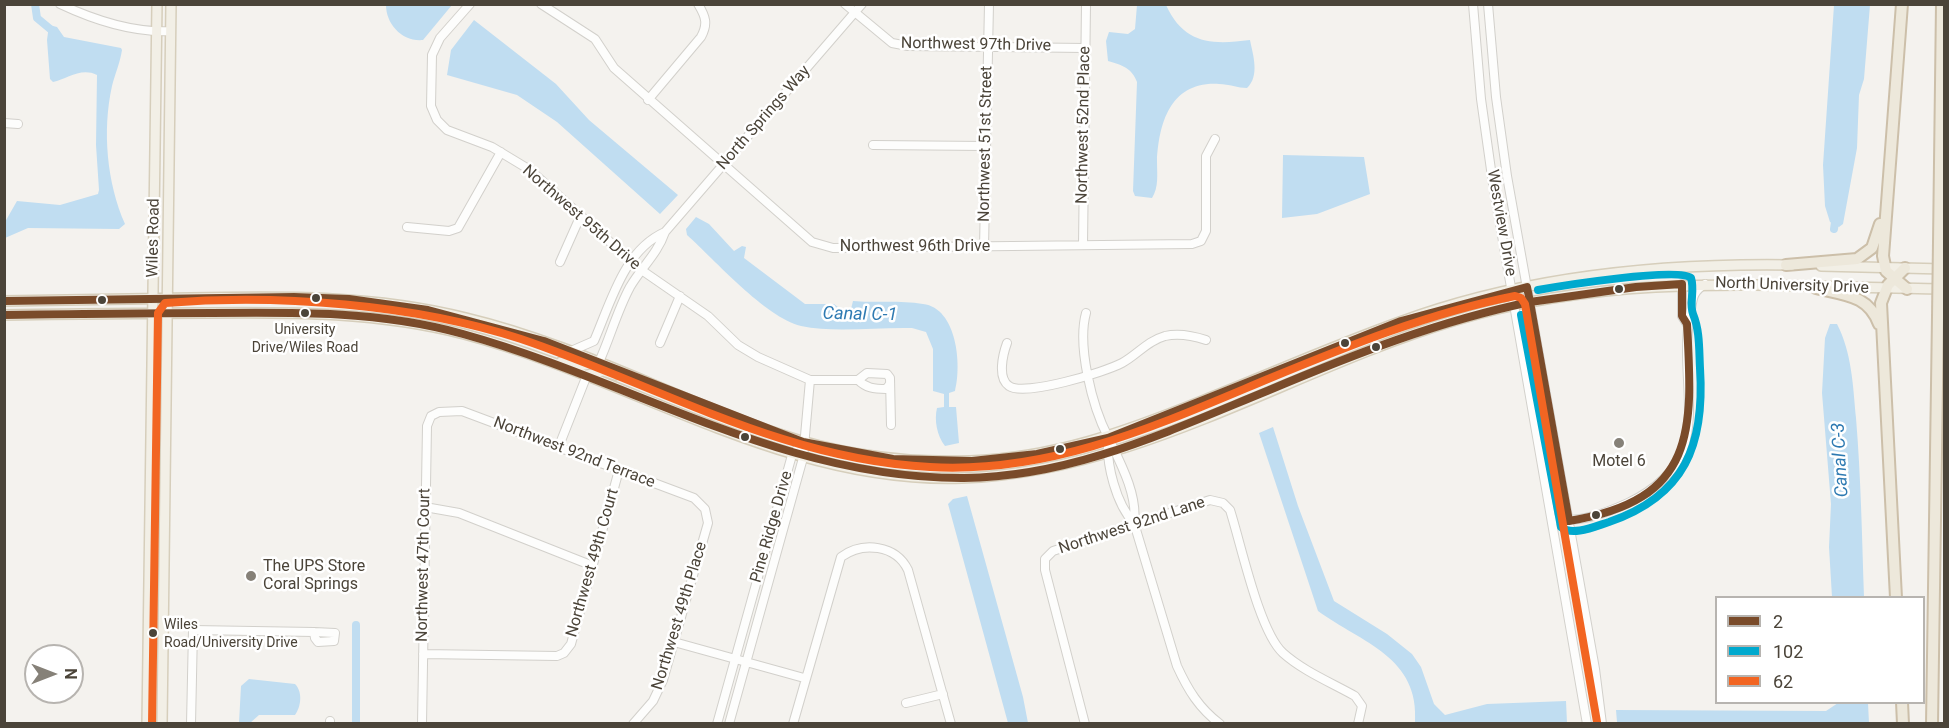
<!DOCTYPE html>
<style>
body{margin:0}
#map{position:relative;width:1949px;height:728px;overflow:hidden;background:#f4f2ee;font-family:Roboto,sans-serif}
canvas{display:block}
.frame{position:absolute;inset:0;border:6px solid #4b4439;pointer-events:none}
.legend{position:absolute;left:1715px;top:596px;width:210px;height:108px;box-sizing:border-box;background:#fff;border:2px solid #b7b4b0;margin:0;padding:8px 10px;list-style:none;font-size:18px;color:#4b4439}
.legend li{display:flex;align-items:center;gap:12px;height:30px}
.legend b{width:30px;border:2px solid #b7b4b0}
.north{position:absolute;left:24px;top:644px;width:60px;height:60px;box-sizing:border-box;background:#fff;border:2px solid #b7b4b0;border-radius:50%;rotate:90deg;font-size:16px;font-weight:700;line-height:24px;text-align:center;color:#4b4439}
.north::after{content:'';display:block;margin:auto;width:21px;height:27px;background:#868178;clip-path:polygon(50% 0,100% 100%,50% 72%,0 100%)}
</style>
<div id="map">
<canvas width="1949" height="728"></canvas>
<div class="frame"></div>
<ul class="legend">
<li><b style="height:8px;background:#7a4b2a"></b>2</li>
<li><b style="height:8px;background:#00a9ce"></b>102</li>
<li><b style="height:8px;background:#f26522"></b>62</li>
</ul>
<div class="north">N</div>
</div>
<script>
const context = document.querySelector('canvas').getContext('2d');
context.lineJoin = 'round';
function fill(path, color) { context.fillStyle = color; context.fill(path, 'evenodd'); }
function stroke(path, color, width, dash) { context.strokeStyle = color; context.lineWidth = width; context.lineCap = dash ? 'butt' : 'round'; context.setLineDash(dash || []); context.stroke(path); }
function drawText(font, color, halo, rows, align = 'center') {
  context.font = font + ' Roboto,sans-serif'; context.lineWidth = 5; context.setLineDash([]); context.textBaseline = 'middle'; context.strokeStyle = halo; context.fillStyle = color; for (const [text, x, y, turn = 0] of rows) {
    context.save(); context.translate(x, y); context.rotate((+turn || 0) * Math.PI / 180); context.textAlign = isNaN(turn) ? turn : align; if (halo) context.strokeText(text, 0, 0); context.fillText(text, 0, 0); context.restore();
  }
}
fill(new Path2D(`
 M 386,5 L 386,4 L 452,5 L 423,40 C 402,42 386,24 386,5 Z
 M 1137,5 L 1166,5 C 1184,44 1211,45 1250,40 C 1253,55 1260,76 1247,88 C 1238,88 1229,84 1219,84 C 1171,81 1159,122 1157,161 C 1157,174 1159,187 1152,198 L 1135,196 L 1133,191 L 1137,82 C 1132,68 1122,65 1108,61 L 1106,41 L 1109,32 L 1128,34 L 1135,29 Z
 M 1834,5 L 1870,5 L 1864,79 L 1859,95 L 1857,148 L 1843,224 L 1839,227 L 1830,222 L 1825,206 L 1823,165 Z
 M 474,20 L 556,84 L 589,120 L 678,195 L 660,214 L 557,122 L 517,95 L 447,75 L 451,50 Z
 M 49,25 L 57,27 L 64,37 L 121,48 L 122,50 C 120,63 115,74 112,86 C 102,131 107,183 125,224 L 119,229 L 28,228 L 5,238 L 5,222 L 17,201 L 60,205 L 98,194 L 99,190 L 96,145 L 97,75 C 81,67 67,79 53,82 L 50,79 L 47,40 Z
 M 1283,155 L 1364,157 L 1370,194 L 1317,214 L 1282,218 Z
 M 696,217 L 709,224 L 734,251 L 742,246 L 746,247 L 744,258 L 805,304 L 834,304 L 843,311 L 851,309 L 853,301 C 876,303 900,300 923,304 C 957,308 962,365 955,391 L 949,393 L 949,407 L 956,407 L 959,443 L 945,446 C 937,436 934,420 937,408 L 944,407 L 944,394 L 933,391 L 933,349 L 926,332 L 912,328 C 878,327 834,333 801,326 C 765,317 715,260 687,235 L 686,229 Z
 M 1830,324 L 1837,324 C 1852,353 1853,386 1856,418 C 1861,478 1862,538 1864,597 L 1832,597 L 1829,547 L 1831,504 L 1822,393 L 1825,338 Z
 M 1273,427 L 1298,506 L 1334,601 L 1387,634 L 1412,654 L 1421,667 L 1434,704 L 1445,715 L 1487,704 L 1566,701 L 1567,723 L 1415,723 C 1420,657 1362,643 1318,611 L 1259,433 Z
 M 967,496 L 1023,697 L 1028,723 L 1008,723 L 948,504 L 953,499 Z
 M 249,679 L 295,684 C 303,692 301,707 295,715 L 259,715 L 250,723 L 239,723 L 241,686 Z
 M 1838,703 L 1868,703 L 1869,723 L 1617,722 L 1616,710 L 1826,711 Z`), '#c0ddf1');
stroke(new Path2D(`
 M 35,4 L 37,18 L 55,33
 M 1834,229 L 1836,215
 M 356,625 L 356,724`), '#c0ddf1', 8);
const minor = new Path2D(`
 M 60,4 C 94,20 132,33 171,31
 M 470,4 L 440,38 L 432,55 L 431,106 L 437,120 L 447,130 L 492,147 L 530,170 L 640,269 L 708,316 L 738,345 L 758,357 L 810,380 L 858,380 L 867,373 L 887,374 L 890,378 L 891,425
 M 541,4 L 595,39 L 614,68 L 812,242 L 833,248 L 1192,244 L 1201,241 L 1206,231 L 1206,156 L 1215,139
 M 845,4 L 892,43 L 908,46 L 1086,48
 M 1473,4 L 1481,99 L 1493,184 L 1587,724
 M 1488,4 L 1496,97 L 1507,176 L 1595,669 L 1602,724
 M 648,100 L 701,37 C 708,24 706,17 698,4
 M 4,123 L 18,124
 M 873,145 L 985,146
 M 407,227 L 449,231 L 458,228 L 501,152
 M 1083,245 L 1086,4
 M 984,247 L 989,4
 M 560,262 L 580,217
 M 1682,284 L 1682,316 L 1687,324
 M 1086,313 C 1077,346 1092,406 1108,437 C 1120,462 1138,495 1134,523
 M 660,343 L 680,296
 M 1007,343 C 1003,354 997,378 1009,386 C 1024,397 1105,372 1122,363 C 1137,355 1147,341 1165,336 C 1178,333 1194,336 1206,340
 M 571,351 L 594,341 C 611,302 624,250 665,232
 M 599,362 C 610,338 617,311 630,287 C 641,268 658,253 665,232 L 862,4
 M 858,380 C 866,388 874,389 886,389 L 890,384
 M 1108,438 C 1106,464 1116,504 1134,523 L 1177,666 C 1188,690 1199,708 1220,724
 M 559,446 L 587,375
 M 425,507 L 459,513 L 593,566
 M 1553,519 C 1579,523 1604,514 1628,503 C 1721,458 1676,391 1690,315 C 1693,300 1691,293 1705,284
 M 674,642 L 804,678
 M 423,654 L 557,656 L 564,653 L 571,644 L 619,470
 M 906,703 L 943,694
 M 191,724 L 193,630 L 314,632 L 335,633 L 334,641 L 318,642 L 315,638 L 314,632
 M 330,724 L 330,721
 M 422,724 L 427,426 L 431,416 L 439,412 L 462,411 L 694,498 L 705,509 L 708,523 L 663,680 L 653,701 L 633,724
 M 717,724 L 792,455 L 803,442
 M 729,724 L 803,458 L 810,380
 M 793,724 L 841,557 C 863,541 896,545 908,570 L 951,724
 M 1085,724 L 1045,570 L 1045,559 L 1053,551 L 1210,500 L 1223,503 L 1230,510 C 1241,544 1259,631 1283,653 C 1303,671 1332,683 1355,696 L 1362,706 L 1358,724`);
const major = new Path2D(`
 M 1821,266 L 1944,269
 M 4,301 C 66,300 128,299 190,298 C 283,296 375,295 466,318 C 575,344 673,398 779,434 C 840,455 906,463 970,461 C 1054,458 1125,432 1202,401 C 1268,375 1333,346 1400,322 C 1524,276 1661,263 1792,265
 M 4,315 C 71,314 138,313 205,313 C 293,312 379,312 464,334 C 632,378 784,484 962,478 C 1138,472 1291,369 1456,320 C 1619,271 1778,287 1944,289
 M 561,362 L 584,365 L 598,362
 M 587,375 L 603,371 L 615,375
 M 147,724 L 157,4
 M 162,724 L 171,4`);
const highway = new Path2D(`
 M 1902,4 L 1883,256 L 1886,271 L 1907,289
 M 1939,242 L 1942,4
 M 1786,265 L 1857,259 L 1872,248 L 1880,224
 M 1816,288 C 1843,295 1868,294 1879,324
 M 1896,598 L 1881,303 L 1888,285 L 1905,268
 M 1902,702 L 1903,724
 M 1932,724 L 1938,317`);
stroke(minor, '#d2d0cb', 10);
stroke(major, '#d6cebb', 12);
stroke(highway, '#ccbfa9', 14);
stroke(minor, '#fdfdfc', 8);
stroke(major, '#f2efe6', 9);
stroke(highway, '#ede8db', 10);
const highwayBridge = new Path2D(`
 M 1938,317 L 1939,242`);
stroke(highwayBridge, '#ccbfa9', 14, []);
stroke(highwayBridge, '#ede8db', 10);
stroke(new Path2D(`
 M 1682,284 L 1682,316 L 1687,324 C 1693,431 1697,500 1569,521 L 1530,302 L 1636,287 Z
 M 4,301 L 294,297 L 349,299 L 428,310 L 544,341 L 803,442 L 893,459 L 972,461 L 1037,454 L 1108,438 L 1401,321 L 1527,287 L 1530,302
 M 4,315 C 73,314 142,313 211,313 C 295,312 382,311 463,334 C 633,381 782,479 964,478 C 1072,477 1169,431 1267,391 C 1352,355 1439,321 1530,302`), '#7a4b2a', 8);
stroke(new Path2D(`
 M 1521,315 L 1561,527 C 1572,537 1596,526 1609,522 C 1685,496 1705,445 1700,368 C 1699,350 1700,331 1693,314 C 1689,304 1695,290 1691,278 C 1679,267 1560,286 1538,290`), '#00a9ce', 8);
stroke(new Path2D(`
 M 152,724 L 158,313 L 165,303 C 278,294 414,304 521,339 C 657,385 783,460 930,467 C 1052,474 1158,425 1268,379 C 1348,346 1429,313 1515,296 L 1521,298 L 1525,304 L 1597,722`), '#f26522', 8);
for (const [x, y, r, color] of [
 [1619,289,5,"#4b4439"],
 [316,298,5,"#4b4439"],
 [102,300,5,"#4b4439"],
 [305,313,5,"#4b4439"],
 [1345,343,5,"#4b4439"],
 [1376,347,5,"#4b4439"],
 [745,437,5,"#4b4439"],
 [1619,443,6,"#868178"],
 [1060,449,5,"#4b4439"],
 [1596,515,5,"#4b4439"],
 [251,576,6,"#868178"],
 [153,633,5,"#4b4439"]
]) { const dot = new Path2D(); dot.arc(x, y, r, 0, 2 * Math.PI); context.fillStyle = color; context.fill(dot); stroke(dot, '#fff', 2); }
drawText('14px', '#4b4439', '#fff', [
 ["University",305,330],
 ["Drive/Wiles Road",305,348],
 ["Wiles",164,625,"left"],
 ["Road/University Drive",164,643,"left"]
]);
drawText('16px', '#4b4439', '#fff', [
 ["Northwest 97th Drive",976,45,1],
 ["North Springs Way",764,118,-49],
 ["Northwest 52nd Place",1084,125,-89],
 ["Northwest 51st Street",986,144,-89],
 ["Northwest 95th Drive",581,218,41],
 ["Westview Drive",1501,223,80],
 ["Wiles Road",154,238,-89],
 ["Northwest 96th Drive",915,247],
 ["North University Drive",1792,286,2],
 ["Northwest 92nd Terrace",574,453,21],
 ["Northwest 92nd Lane",1132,526,-18],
 ["Pine Ridge Drive",772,527,-74],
 ["Northwest 49th Court",593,563,-74],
 ["Northwest 47th Court",424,565,-89],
 ["Northwest 49th Place",680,616,-73]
]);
drawText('16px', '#4b4439', '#fff', [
 ["Motel 6",1619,462],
 ["The UPS Store",263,567,"left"],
 ["Coral Springs",263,585,"left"]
]);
drawText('italic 18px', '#2e7ab2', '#fff', [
 ["Canal C-1",860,315,1],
 ["Canal C-3",1841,460,-93]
]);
</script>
